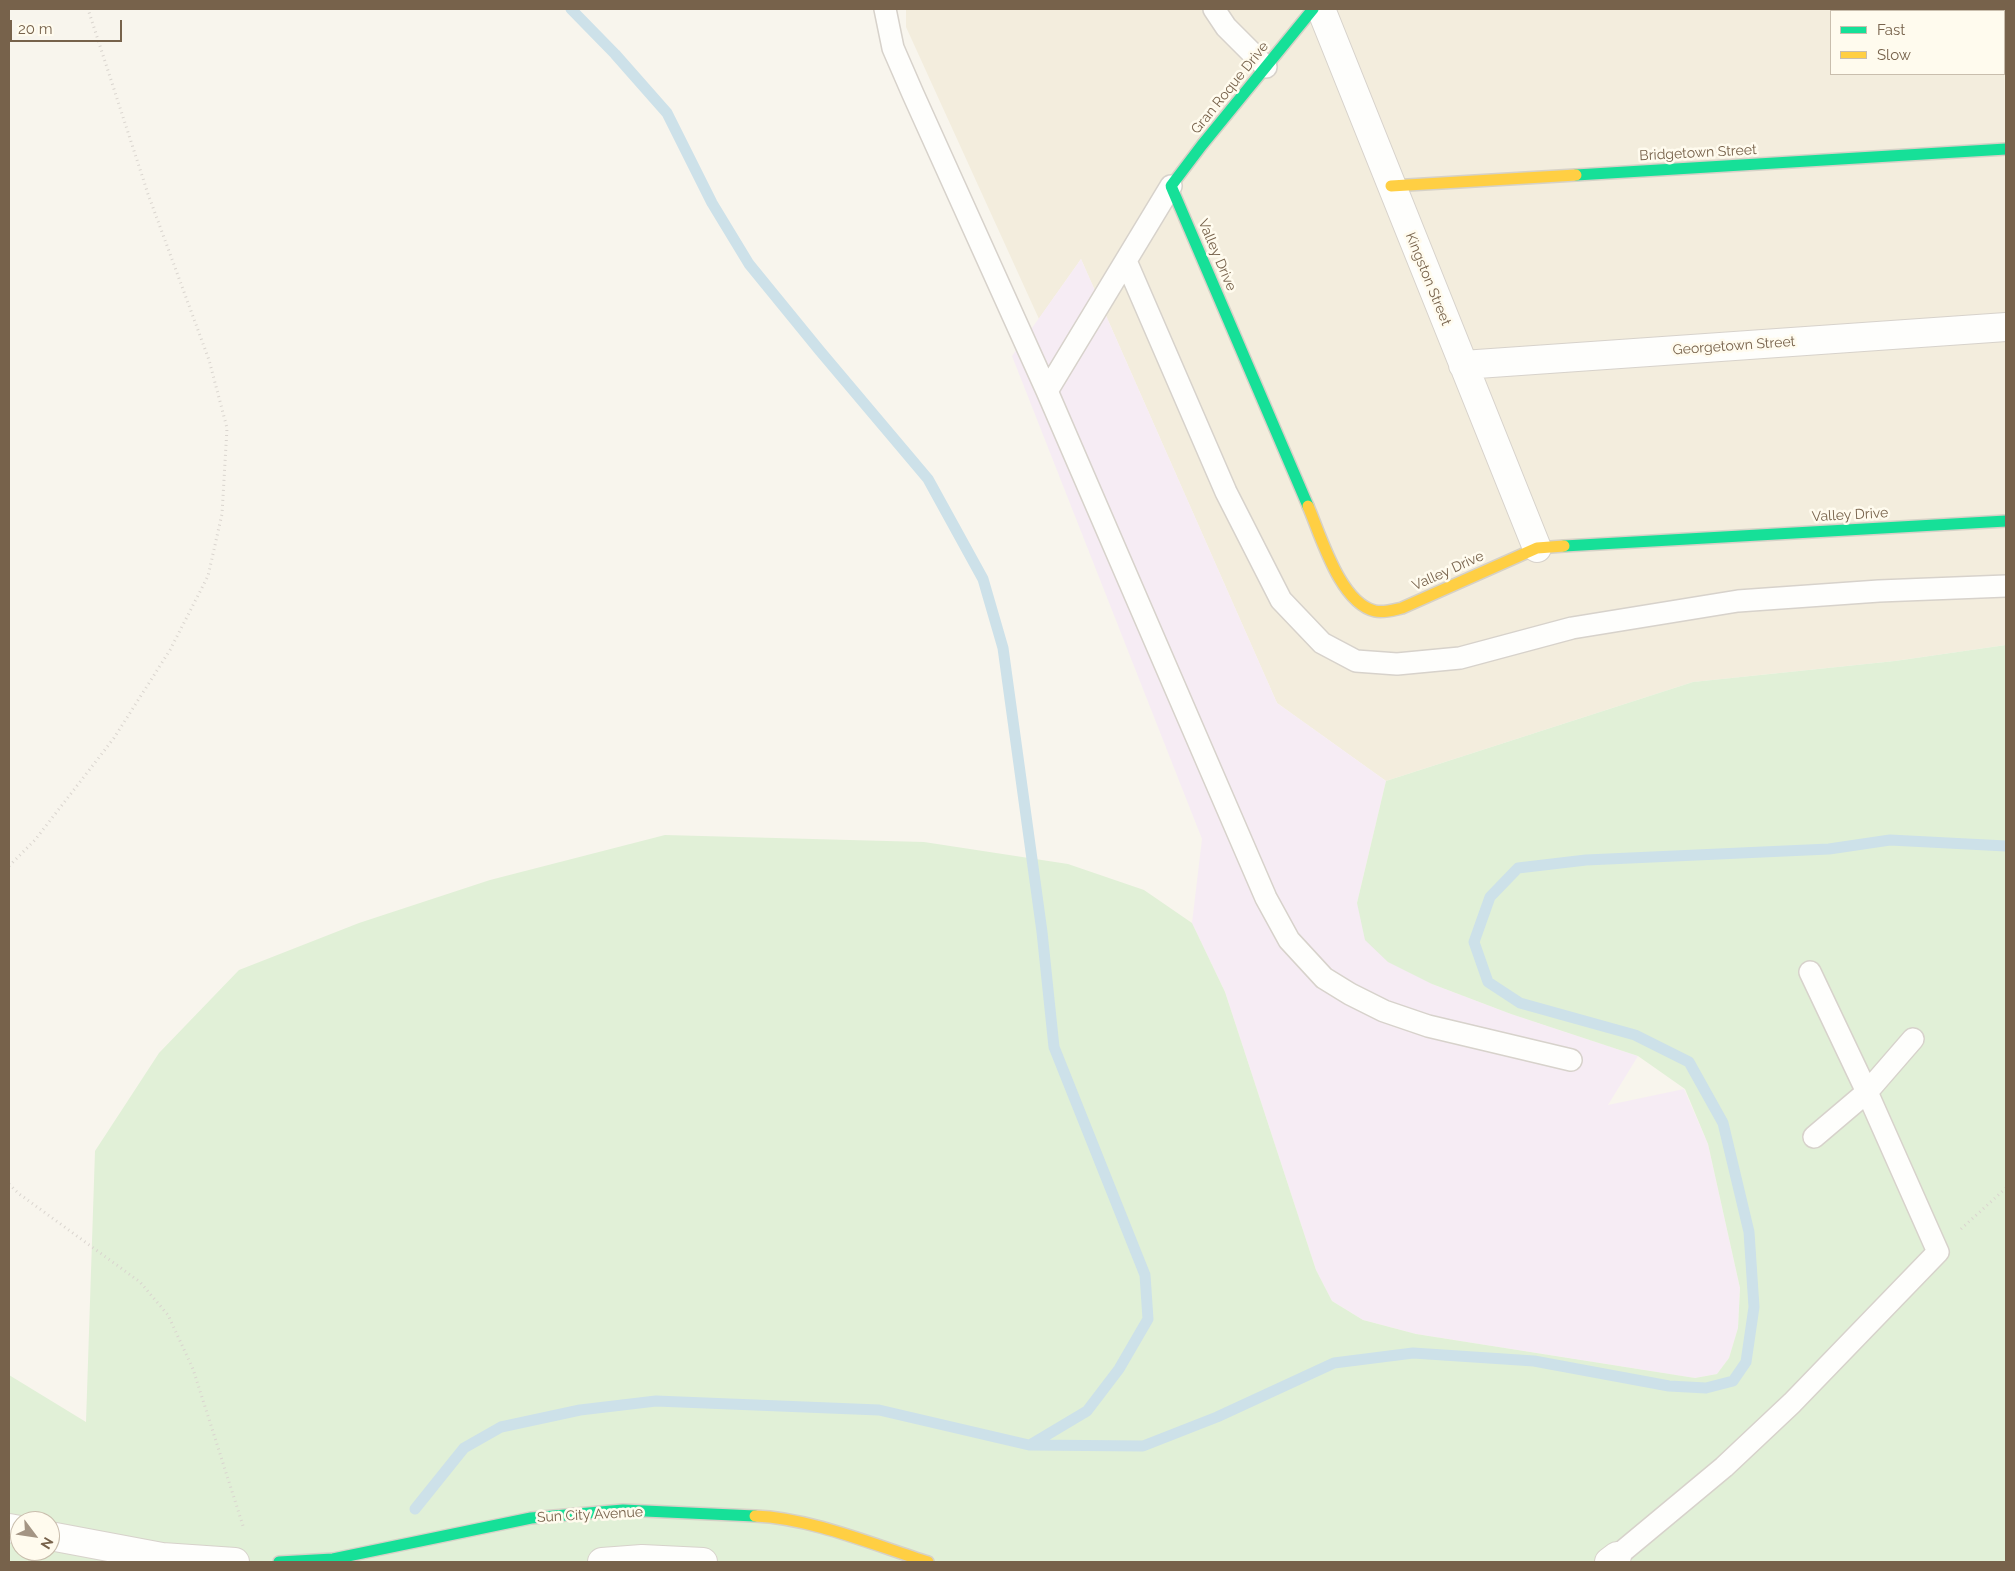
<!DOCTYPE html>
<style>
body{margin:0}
#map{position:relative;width:2015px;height:1571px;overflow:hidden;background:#f8f5ed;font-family:Raleway,sans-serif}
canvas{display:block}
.frame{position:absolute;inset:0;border:10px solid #77624b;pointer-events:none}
.legend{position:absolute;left:1830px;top:10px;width:175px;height:65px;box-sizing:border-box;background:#fffbee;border:1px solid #c9bead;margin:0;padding:6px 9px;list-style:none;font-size:15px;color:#77624b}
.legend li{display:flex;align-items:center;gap:10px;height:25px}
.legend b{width:25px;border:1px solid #c9bead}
.north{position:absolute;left:10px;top:1511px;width:50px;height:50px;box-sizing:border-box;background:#fffbee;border:1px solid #c9bead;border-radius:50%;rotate:121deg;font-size:14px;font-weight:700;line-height:20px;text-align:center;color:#77624b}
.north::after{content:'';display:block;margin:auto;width:18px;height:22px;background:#a49584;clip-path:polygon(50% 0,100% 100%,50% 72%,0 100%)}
.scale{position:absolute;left:10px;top:20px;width:112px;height:22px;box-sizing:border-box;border:2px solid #77624b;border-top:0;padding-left:6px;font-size:15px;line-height:18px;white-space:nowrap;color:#77624b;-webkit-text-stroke:4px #fffbee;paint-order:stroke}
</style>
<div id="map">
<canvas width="2015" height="1571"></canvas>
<div class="frame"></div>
<ul class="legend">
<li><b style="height:6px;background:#16e098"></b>Fast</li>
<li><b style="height:6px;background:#ffcf43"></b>Slow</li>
</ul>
<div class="north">N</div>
<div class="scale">20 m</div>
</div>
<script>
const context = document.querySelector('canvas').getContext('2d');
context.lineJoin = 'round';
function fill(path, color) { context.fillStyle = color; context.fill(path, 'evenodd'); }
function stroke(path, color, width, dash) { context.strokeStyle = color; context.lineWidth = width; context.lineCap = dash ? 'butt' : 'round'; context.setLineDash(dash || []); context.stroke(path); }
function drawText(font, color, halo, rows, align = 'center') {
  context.font = font + ' Raleway,sans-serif'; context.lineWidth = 5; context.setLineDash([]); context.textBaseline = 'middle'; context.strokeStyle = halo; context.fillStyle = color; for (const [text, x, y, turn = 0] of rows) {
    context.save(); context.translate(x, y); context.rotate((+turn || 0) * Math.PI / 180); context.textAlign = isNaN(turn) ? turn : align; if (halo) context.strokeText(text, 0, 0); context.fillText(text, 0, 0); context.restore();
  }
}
fill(new Path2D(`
 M 906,9 L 2006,9 L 2006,645 L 1895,661 L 1693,682 L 1386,781 L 1277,703 L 1081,259 L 1039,319 L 906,27 ZM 1831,11 L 2004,11 L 2004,74 L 1831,74 Z`), '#f3eddd');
fill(new Path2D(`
 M 1081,259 L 1277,703 L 1386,781 L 1357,903 L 1432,984 L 1511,1014 L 1638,1056 L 1608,1105 L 1684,1089 L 1708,1144 L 1740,1288 L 1738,1328 L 1729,1358 L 1717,1374 L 1695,1378 L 1416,1334 L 1363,1320 L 1332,1301 L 1316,1270 L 1225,992 L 1192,923 L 1202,839 L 1012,356 Z`), '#f6ecf4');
fill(new Path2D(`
 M 2006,645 L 2006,1562 L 9,1562 L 9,1375 L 86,1422 L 95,1151 L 159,1053 L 239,970 L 359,923 L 490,880 L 665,835 L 924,842 L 1068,864 L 1144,890 L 1192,923 L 1225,992 L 1316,1270 L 1332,1301 L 1363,1320 L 1416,1334 L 1695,1378 L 1717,1374 L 1729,1358 L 1738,1328 L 1740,1288 L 1708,1144 L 1685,1089 L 1638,1056 L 1511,1014 L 1432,984 L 1388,962 L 1365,940 L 1357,903 L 1386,781 L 1693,682 L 1895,661 ZM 20,1521 L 50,1521 L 50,1551 L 20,1551 Z`), '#e1f0d7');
stroke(new Path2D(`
 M 571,9 L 615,54 L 667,113 L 712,203 L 749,264 L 820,351 L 928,479 L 983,579 L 1003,648 L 1042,932 L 1054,1047 L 1145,1275 L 1148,1319 L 1119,1369 L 1087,1411 L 1030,1445
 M 415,1509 L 464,1448 L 501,1427 L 580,1410 L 656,1401 L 879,1410 L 1029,1445 L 1143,1446 L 1217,1417 L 1334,1363 L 1413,1353 L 1534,1361 L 1669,1386 L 1706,1388 L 1733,1381 L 1746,1362 L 1754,1307 L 1749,1232 L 1723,1123 L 1689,1062 L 1635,1035 L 1520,1003 L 1488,982 L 1474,942 L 1490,897 L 1518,868 L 1586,860 L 1829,849 L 1890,840 L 2006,846`), '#cde1e9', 11);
const lane = new Path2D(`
 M 885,9 L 893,48 L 913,94 L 1047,391 L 1266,898 L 1289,940 L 1324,978 L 1350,994 L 1384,1011 L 1428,1026 L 1571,1060
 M 1214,9 L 1226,27 L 1266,67
 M 1126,261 L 1226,492 L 1281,600 L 1322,643 L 1356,661 L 1397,664 L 1460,658 L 1572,628 L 1738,601 L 1879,591 L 2006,586
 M 1047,391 L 1171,186
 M 1814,1137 L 1867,1092 L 1913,1039
 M 1617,1556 L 1724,1467 L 1792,1403 L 1938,1252 L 1867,1092 L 1810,972`);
const street = new Path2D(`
 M 1321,9 L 1537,548
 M 1463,365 L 2006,327
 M 9,1528 L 20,1530
 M 50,1536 L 162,1557 L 235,1562
 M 602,1562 L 642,1559 L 703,1562
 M 1609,1562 L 1617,1556`);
const fast = new Path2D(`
 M 1576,175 L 2006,149
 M 1308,506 L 1171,186 L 1202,145 L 1313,9
 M 1564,546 L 2006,521
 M 279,1562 L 333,1559 L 531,1518 L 623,1510 L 755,1516`);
const slow = new Path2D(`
 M 1391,186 L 1576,175
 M 1308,506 C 1321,536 1340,603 1375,611 C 1384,613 1393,610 1402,608 L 1537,548 L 1564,546
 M 755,1516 C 811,1518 874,1545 928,1562`);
stroke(lane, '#d7d2cb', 24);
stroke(street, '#d7d2cb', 30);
stroke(fast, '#d6d1c7', 14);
stroke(slow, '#d6d1c7', 14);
stroke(new Path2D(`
 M 9,866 L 35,840 L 114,738 L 170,650 L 208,576 L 222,514 L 227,428 L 209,360 L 148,194 L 88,9
 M 9,1184 L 18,1193 L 140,1282 L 168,1315 L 193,1369 L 244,1529
 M 1961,1229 L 2006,1188`), '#dad5cf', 3, [1, 4]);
stroke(lane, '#fefefc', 21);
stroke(street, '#fefefc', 28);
stroke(fast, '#16e098', 11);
stroke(slow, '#ffcf43', 11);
drawText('14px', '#77624b', '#fffbee', [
 ["Gran Roque Drive",1230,88,-51],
 ["Bridgetown Street",1698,153,-3],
 ["Valley Drive",1217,255,67],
 ["Kingston Street",1428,279,68],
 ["Georgetown Street",1734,346,-4],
 ["Valley Drive",1850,515,-3],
 ["Valley Drive",1448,571,-24],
 ["Sun City Avenue",590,1515,-3]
]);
</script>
